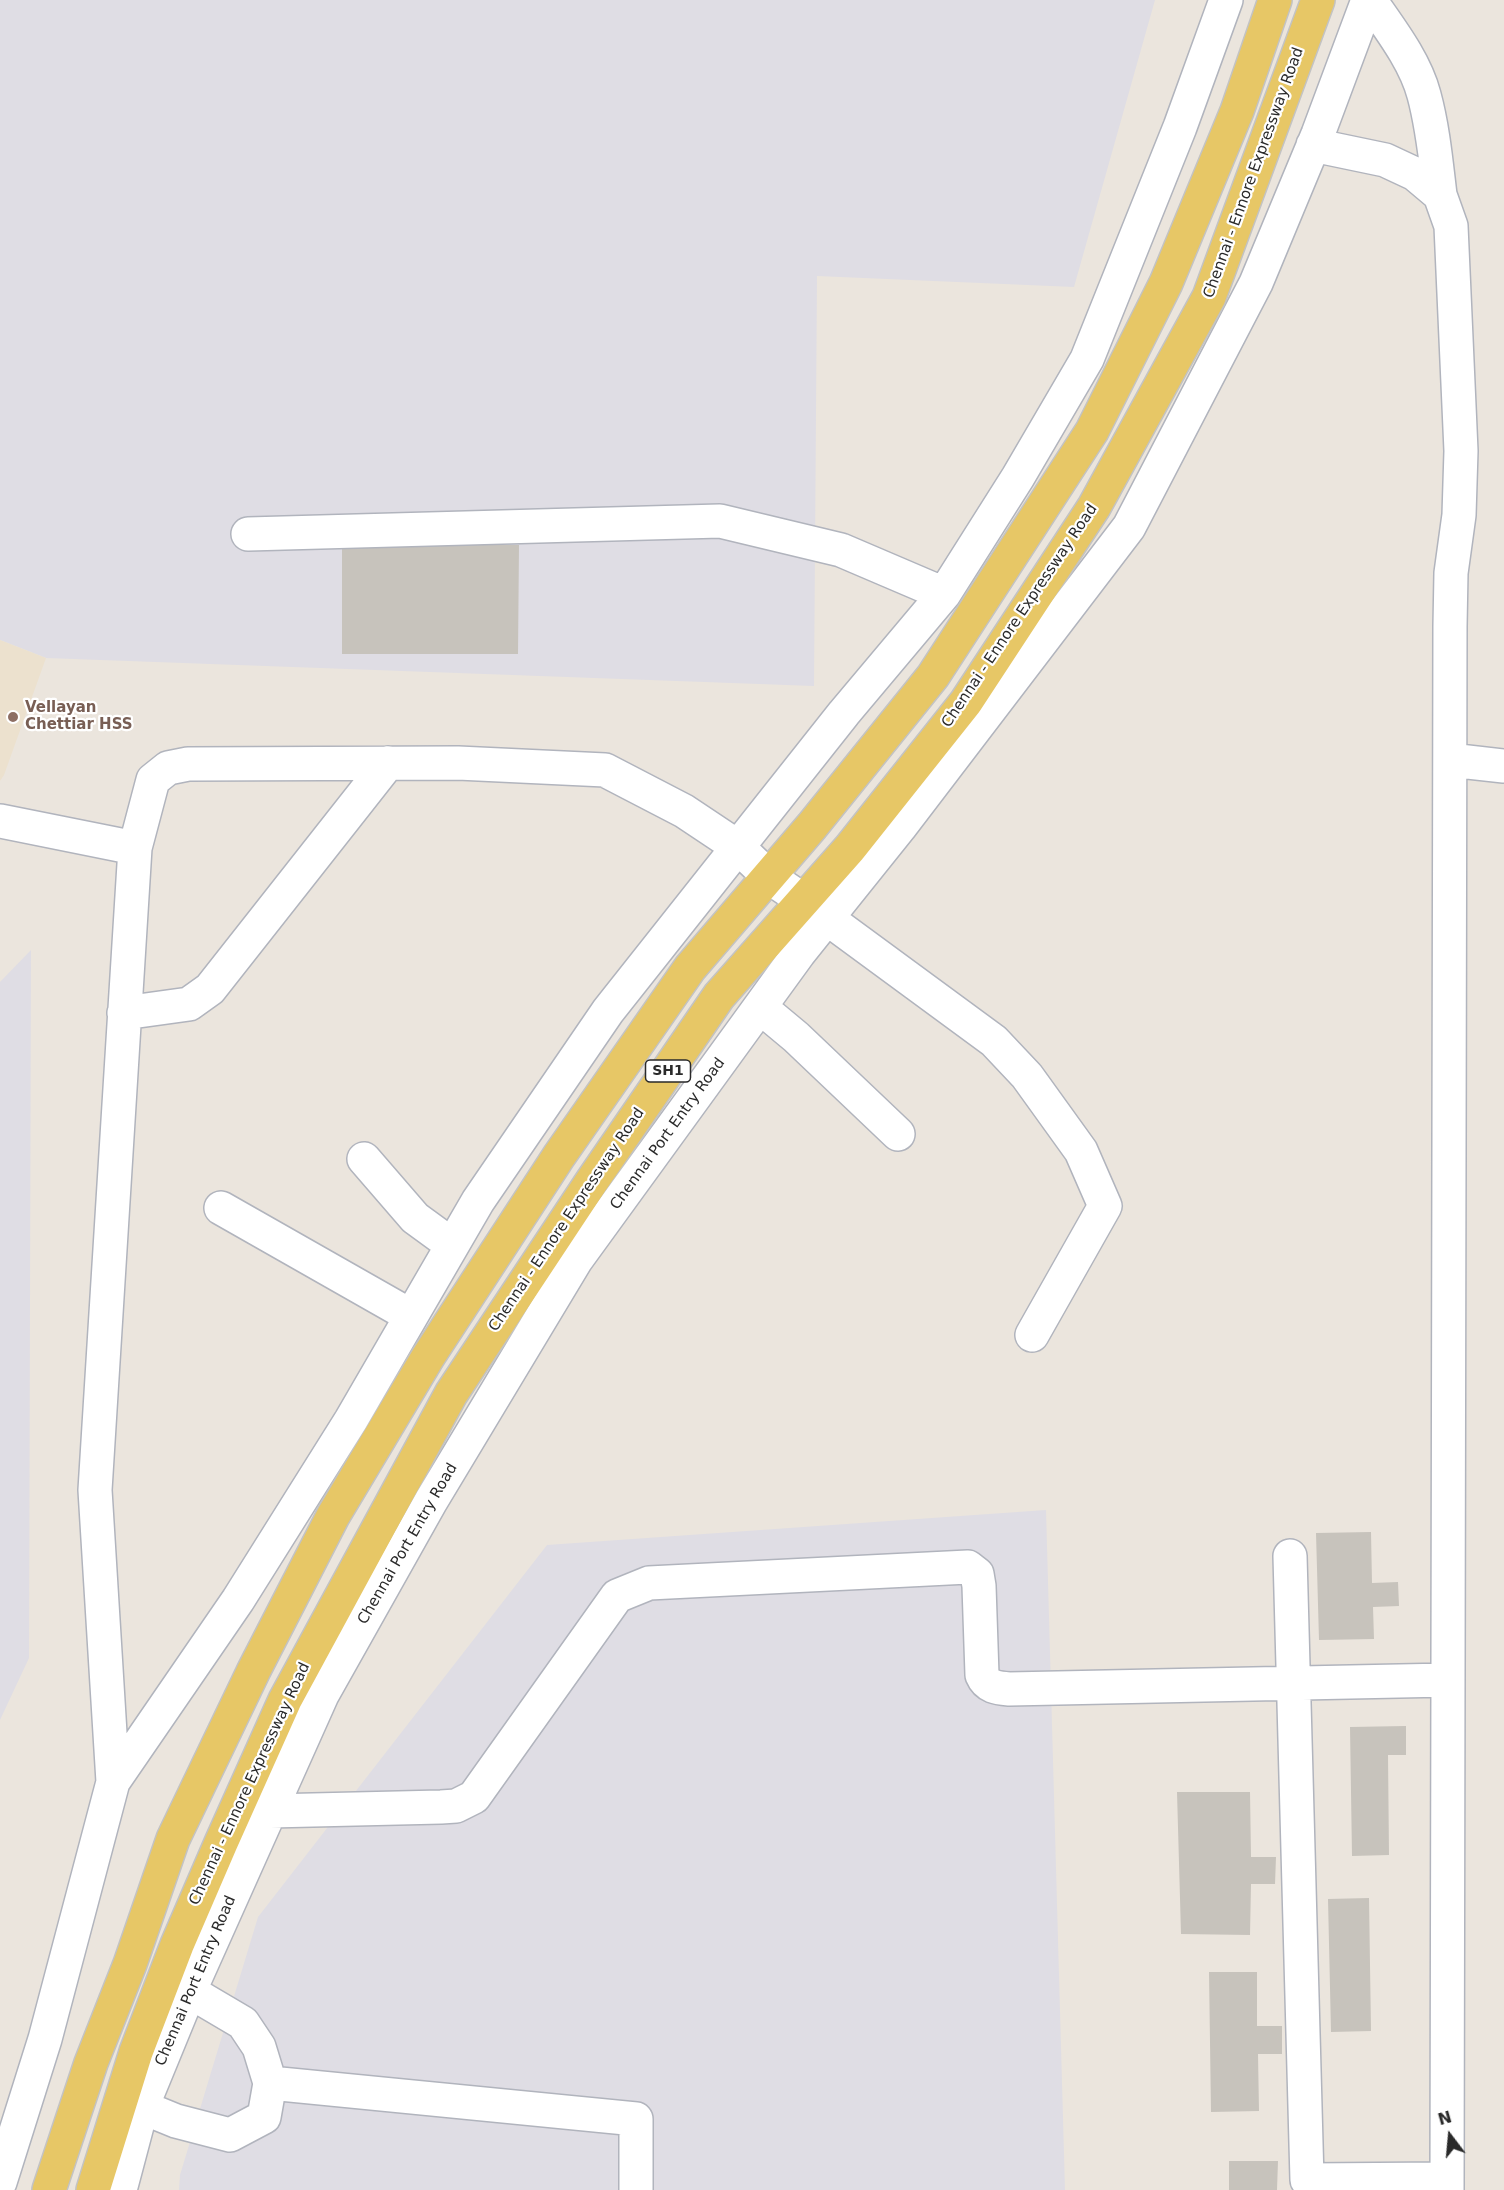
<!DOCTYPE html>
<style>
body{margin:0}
#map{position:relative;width:1504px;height:2190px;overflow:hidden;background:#ebe5dd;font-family:"DejaVu Sans",sans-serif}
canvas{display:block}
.north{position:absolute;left:1420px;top:2106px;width:60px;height:60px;-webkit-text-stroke:4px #fff;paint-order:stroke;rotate:344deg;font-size:16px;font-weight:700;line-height:24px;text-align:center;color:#2a2a2a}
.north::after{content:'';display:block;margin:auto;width:21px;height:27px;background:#2a2a2a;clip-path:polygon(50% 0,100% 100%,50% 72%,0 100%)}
</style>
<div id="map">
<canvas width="1504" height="2190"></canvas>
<div class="north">N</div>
</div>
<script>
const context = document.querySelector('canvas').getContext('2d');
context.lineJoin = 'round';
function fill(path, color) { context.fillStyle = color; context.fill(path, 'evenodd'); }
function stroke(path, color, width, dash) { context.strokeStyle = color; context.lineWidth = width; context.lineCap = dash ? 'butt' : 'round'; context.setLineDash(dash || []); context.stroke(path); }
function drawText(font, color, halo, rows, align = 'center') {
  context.font = font + ' "DejaVu Sans",sans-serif'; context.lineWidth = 4.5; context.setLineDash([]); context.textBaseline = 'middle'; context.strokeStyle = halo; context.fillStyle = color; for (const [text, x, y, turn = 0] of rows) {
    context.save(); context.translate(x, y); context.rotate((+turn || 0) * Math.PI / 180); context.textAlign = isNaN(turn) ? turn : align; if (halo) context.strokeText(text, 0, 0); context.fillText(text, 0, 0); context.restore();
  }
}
fill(new Path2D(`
 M 0,0 L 1155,0 L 1074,287 L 817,276 L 814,686 L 46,658 L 0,640 Z
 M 31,950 L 29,1658 L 0,1720 L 0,982 Z
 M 1046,1510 L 1065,2190 L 179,2190 L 180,2175 L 258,1917 L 547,1545 Z`), '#dfdde4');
fill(new Path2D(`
 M 0,640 L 46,658 L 4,775 L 0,781 Z`), '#ece1ce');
fill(new Path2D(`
 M 342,545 L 519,545 L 518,654 L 342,654 Z
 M 1371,1532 L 1372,1583 L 1398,1582 L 1399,1606 L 1373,1607 L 1374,1639 L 1319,1640 L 1316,1533 Z
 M 1406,1726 L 1406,1755 L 1388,1755 L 1389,1855 L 1352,1856 L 1350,1727 Z
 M 1177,1792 L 1250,1792 L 1251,1857 L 1276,1857 L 1275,1884 L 1251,1884 L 1250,1935 L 1181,1934 Z
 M 1369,1898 L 1371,2031 L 1331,2032 L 1328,1899 Z
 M 1209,1972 L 1257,1972 L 1257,2026 L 1282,2026 L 1282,2054 L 1258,2054 L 1259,2111 L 1211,2112 Z
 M 1229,2161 L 1278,2161 L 1277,2190 L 1229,2190 Z`), '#c7c3bc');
const minor = new Path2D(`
 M 1370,0 C 1390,29 1415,61 1424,95 C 1433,128 1436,162 1440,195
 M 1313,145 L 1385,160 L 1415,174 L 1440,195 L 1451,226 L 1461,451 L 1459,515 L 1451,573 L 1450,626 L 1447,2190
 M 248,534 L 720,521 L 841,550 L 944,594
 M 1450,760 L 1504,766
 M 0,821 L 135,848
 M 760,1007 L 796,1037 L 898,1134
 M 124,1013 L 189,1004 L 210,989 L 388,763
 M 364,1159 L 415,1218 L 452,1245
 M 221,1208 L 411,1316
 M 1290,1556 L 1307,2180 L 1447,2179
 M 113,1782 L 95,1490 L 135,848 L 153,780 L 168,768 L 188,764 L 458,763 L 605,770 L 684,811 L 738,847 L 769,877 L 794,894 L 994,1041 L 1027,1076 L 1081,1151 L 1105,1206 L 1032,1335
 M 270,1811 L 441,1807 L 456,1806 L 474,1797 L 617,1596 L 649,1583 L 968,1567 L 977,1574 L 979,1586 L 982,1675 C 987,1687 997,1688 1009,1689 L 1448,1680
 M 270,2083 L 636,2119 L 636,2190
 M 122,2099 L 176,2121 L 230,2135 L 264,2117 L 270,2083 L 259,2047 L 243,2023 L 204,2000 L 172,1978
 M 0,2182 L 45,2039 L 113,1782 L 238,1600 L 351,1420 L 478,1201 L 608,1011 L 844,713 L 944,594 L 1018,477 L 1087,359 L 1180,127 L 1226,0
 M 120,2190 L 142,2107 L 190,1990 L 322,1695 L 431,1501 L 576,1260 L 799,953 L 900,827 L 1129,527 L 1256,283 L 1318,134 L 1368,0`);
const major = new Path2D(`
 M 49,2190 L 91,2063 L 130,1964 L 173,1839 L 254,1670 L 333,1516 L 428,1357 L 559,1156 L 690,968 L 812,826 L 933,676 L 1092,431 L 1166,283 L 1237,111 L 1275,0
 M 93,2190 L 136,2052 L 177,1945 L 221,1843 L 285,1700 L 451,1394 L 592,1181 L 719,996 L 850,848 L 966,702 L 1094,507 L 1209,297 L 1318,0`);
stroke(minor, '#b1b4bd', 36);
stroke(major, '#c3c3c3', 36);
stroke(minor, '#fff', 33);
stroke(major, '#e7c766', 33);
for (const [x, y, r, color] of [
 [13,717,6,"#8d6e63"]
]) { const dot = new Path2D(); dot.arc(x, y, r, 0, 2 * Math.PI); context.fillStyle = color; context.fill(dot); stroke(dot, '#fff', 2); }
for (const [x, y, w] of [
 [668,1071,45]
]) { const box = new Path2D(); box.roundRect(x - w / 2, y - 11, w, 22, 4.5); context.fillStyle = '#fff'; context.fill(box); stroke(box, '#2a2a2a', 1.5); }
drawText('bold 14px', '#2a2a2a', null, [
 ["SH1",668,1071]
]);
drawText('15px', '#2a2a2a', '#fff', [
 ["Chennai - Ennore Expressway Road",1254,173,-70],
 ["Chennai - Ennore Expressway Road",1020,616,-56],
 ["Chennai Port Entry Road",668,1134,-54],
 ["Chennai - Ennore Expressway Road",567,1220,-56],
 ["Chennai Port Entry Road",408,1544,-60],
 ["Chennai - Ennore Expressway Road",250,1784,-65],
 ["Chennai Port Entry Road",196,1981,-67]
]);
drawText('bold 15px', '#785e54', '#fff', [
 ["Vellayan",25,708],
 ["Chettiar HSS",25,725]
], 'left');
</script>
